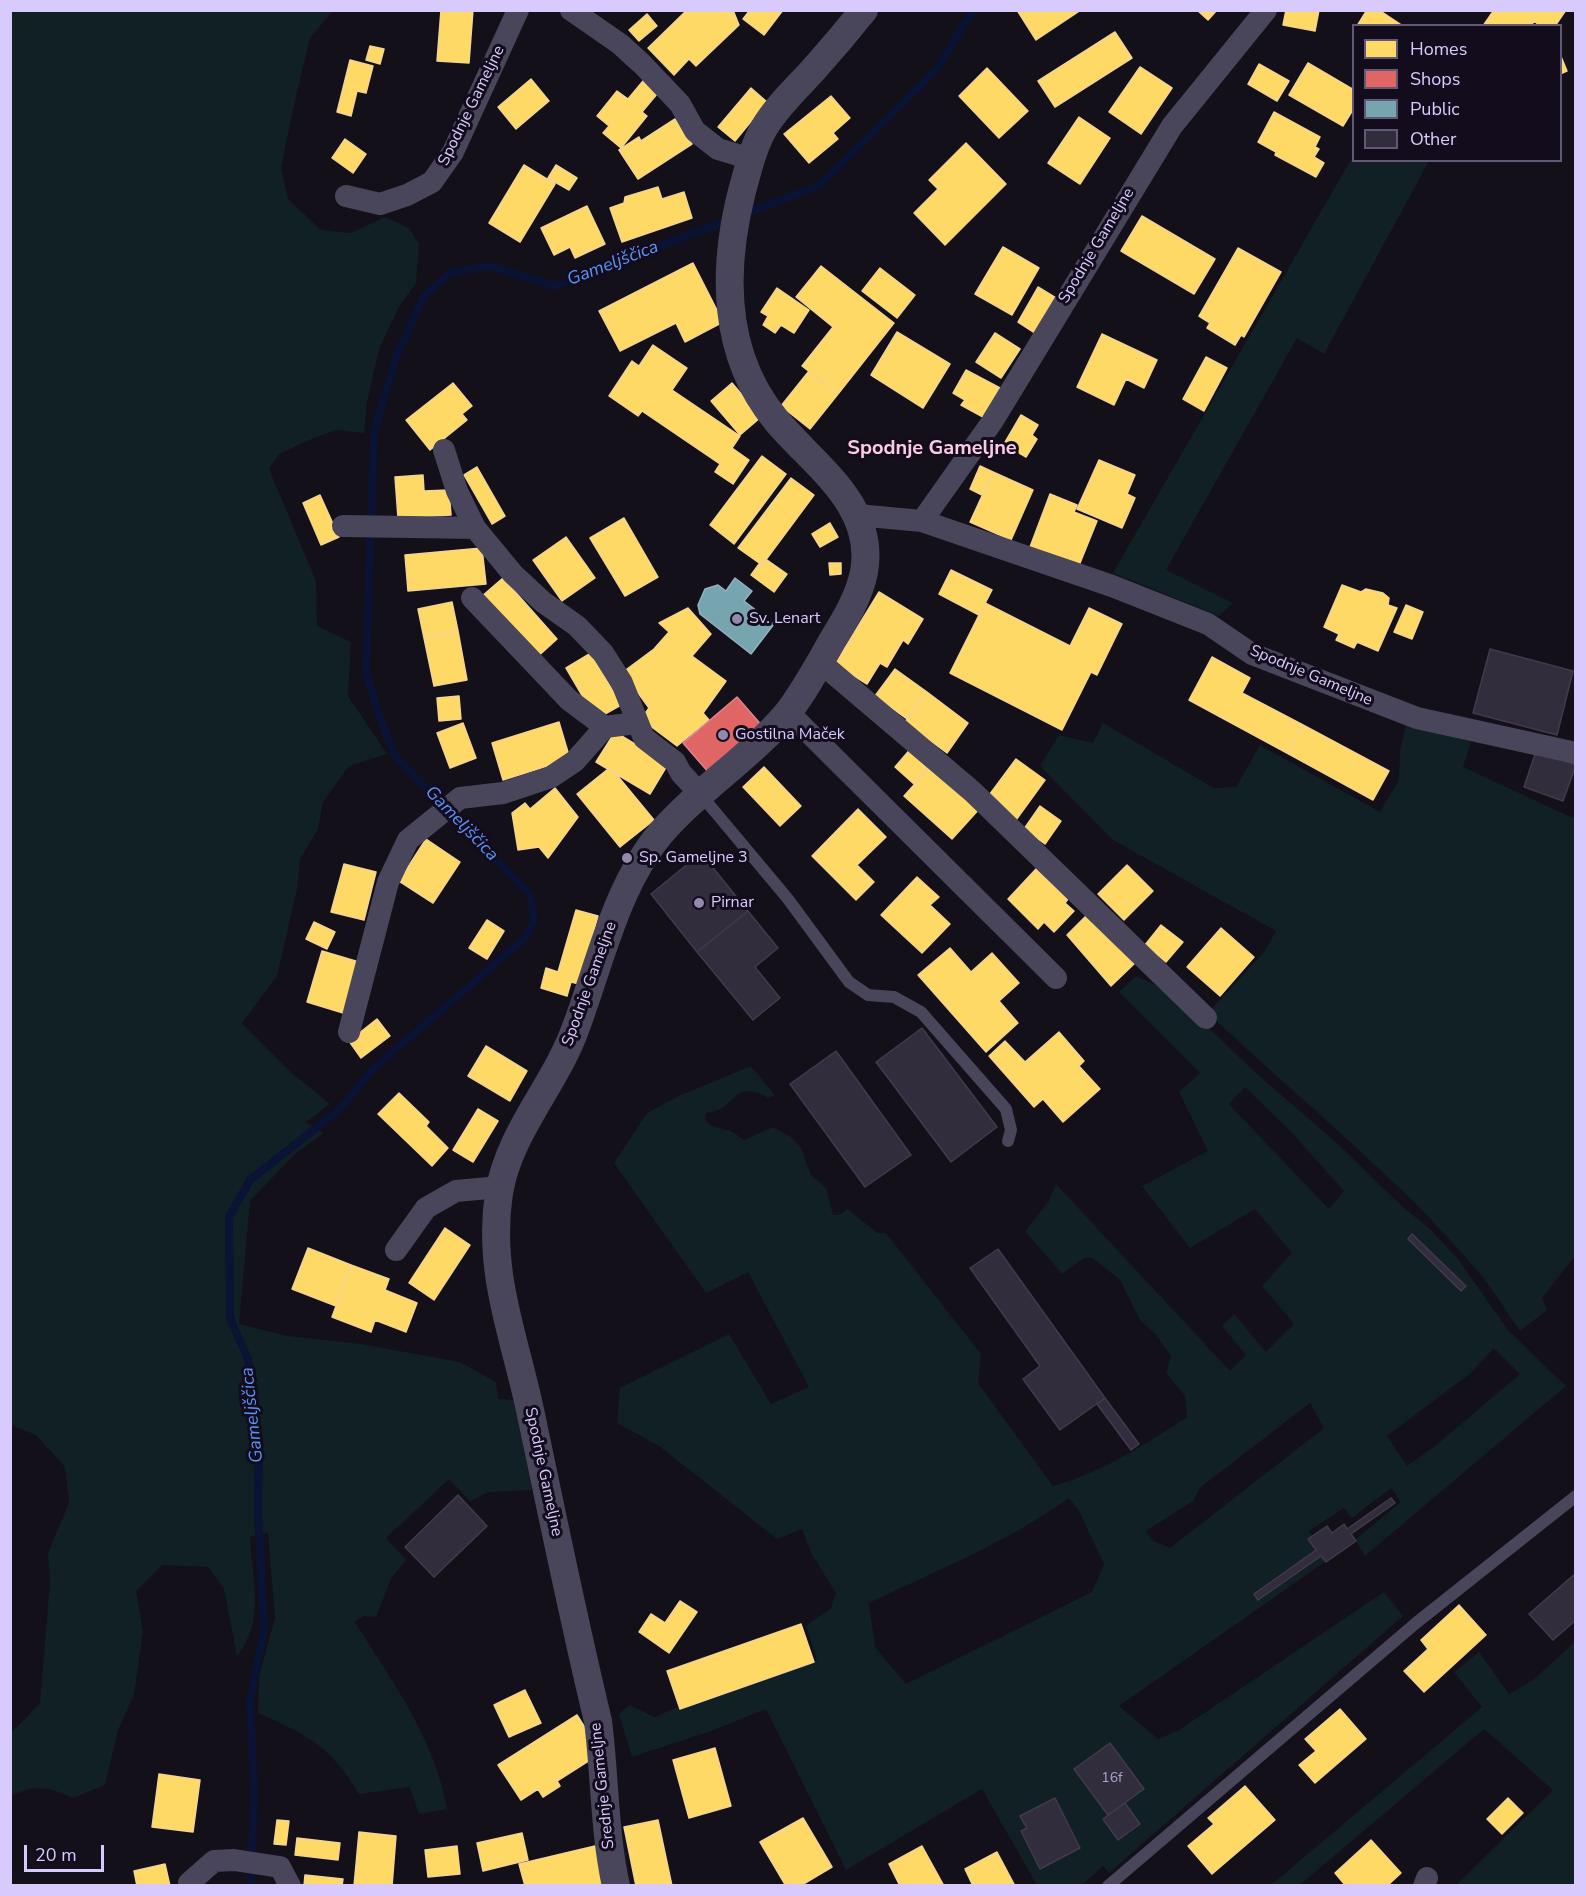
<!DOCTYPE html>
<meta charset="utf-8">
<style>
body{margin:0}
#map{position:relative;width:1586px;height:1896px;overflow:hidden;background:#131019;font-family:"Nunito Sans",sans-serif}
canvas{display:block}
.frame{position:absolute;inset:0;border:12px solid #d9cafd;pointer-events:none}
.legend{position:absolute;left:1352px;top:24px;width:210px;height:138px;box-sizing:border-box;background:#120c1d;border:2px solid #625877;margin:0;padding:8px 10px;list-style:none;font-size:18px;color:#d9cafd}
.legend li{display:flex;align-items:center;gap:12px;height:30px}
.legend b{width:30px;border:2px solid #625877}
.scale{position:absolute;left:24px;top:1845px;width:80px;height:27px;box-sizing:border-box;border:3px solid #d9cafd;border-top:0;padding-left:8px;font-size:18px;line-height:21px;white-space:nowrap;color:#d9cafd;-webkit-text-stroke:4px #120c1d;paint-order:stroke}
</style>
<div id="map">
<canvas width="1586" height="1896"></canvas>
<div class="frame"></div>
<ul class="legend">
<li><b style="height:16px;background:#ffd966"></b>Homes</li>
<li><b style="height:16px;background:#e06666"></b>Shops</li>
<li><b style="height:16px;background:#76a5af"></b>Public</li>
<li><b style="height:16px;background:#322d3c"></b>Other</li>
</ul>
<div class="scale">20 m</div>
</div>
<script>
const context = document.querySelector('canvas').getContext('2d');
context.lineJoin = 'round';
function fill(path, color) { context.fillStyle = color; context.fill(path, 'evenodd'); }
function stroke(path, color, width, dash) { context.strokeStyle = color; context.lineWidth = width; context.lineCap = dash ? 'butt' : 'round'; context.setLineDash(dash || []); context.stroke(path); }
function drawText(font, color, halo, rows, align = 'center') {
  context.font = font + ' "Nunito Sans",sans-serif'; context.lineWidth = 6; context.setLineDash([]); context.textBaseline = 'middle'; context.strokeStyle = halo; context.fillStyle = color; for (const [text, x, y, turn = 0] of rows) {
    context.save(); context.translate(x, y); context.rotate((+turn || 0) * Math.PI / 180); context.textAlign = isNaN(turn) ? turn : align; if (halo) context.strokeText(text, 0, 0); context.fillText(text, 0, 0); context.restore();
  }
}
fill(new Path2D(`
 M 11,11 L 337,11 L 332,12 L 310,38 L 292,114 L 281,168 L 288,199 L 321,230 L 351,233 L 385,217 L 409,228 L 419,244 L 416,283 L 400,305 L 379,349 L 367,402 L 364,433 L 336,430 L 314,438 L 279,454 L 269,469 L 316,581 L 317,626 L 351,642 L 348,696 L 387,754 L 349,766 L 323,802 L 318,829 L 300,859 L 297,889 L 277,976 L 242,1023 L 292,1073 L 330,1104 L 306,1122 L 324,1133 L 296,1153 L 250,1201 L 239,1324 L 288,1336 L 361,1344 L 460,1362 L 496,1382 L 498,1399 L 514,1400 L 532,1490 L 489,1492 L 470,1501 L 449,1479 L 386,1538 L 406,1560 L 391,1579 L 376,1617 L 363,1616 L 355,1622 C 392,1681 435,1739 447,1809 L 419,1814 L 410,1787 L 359,1794 C 331,1746 307,1735 258,1713 L 259,1676 L 275,1618 L 268,1533 L 250,1537 C 252,1580 266,1620 237,1656 L 224,1589 L 208,1567 L 162,1565 L 136,1591 L 143,1631 L 134,1695 L 118,1730 L 105,1785 L 73,1798 C 49,1787 36,1784 11,1796 L 11,1733 L 40,1703 L 50,1582 L 48,1553 L 69,1503 L 65,1467 L 36,1435 L 11,1425 Z
 M 1353,156 L 1354,160 L 1429,161 L 1324,354 L 1297,338 L 1166,570 L 1233,603 L 1219,616 L 1113,573 Z
 M 1103,723 L 1214,788 L 1236,787 L 1260,745 L 1380,812 L 1399,780 L 1400,752 L 1406,725 L 1442,731 L 1471,742 L 1463,767 L 1575,819 L 1575,1256 L 1542,1298 L 1547,1310 L 1520,1331 C 1505,1310 1492,1287 1475,1268 C 1395,1174 1297,1098 1208,1013 L 1264,952 L 1276,931 L 1113,840 L 1040,766 L 1059,735 L 1093,743 Z
 M 1136,976 L 1171,992 L 1257,1074 L 1338,1144 L 1404,1208 L 1429,1228 L 1458,1259 L 1508,1330 L 1566,1386 L 1365,1556 L 1355,1540 L 1401,1502 L 1391,1488 L 1352,1518 L 1344,1508 L 1309,1531 L 1329,1559 L 1119,1706 L 1158,1739 L 1179,1730 L 1384,1592 L 1403,1616 L 1109,1873 L 1103,1866 L 1082,1885 L 1037,1885 L 982,1789 L 846,1870 L 766,1709 L 714,1730 L 632,1757 L 619,1714 L 629,1705 L 655,1717 L 675,1708 L 714,1698 L 817,1660 L 806,1626 L 831,1608 L 836,1593 L 811,1553 L 802,1529 L 777,1539 L 659,1446 L 617,1423 L 620,1388 L 729,1334 L 771,1404 L 809,1387 L 748,1272 L 706,1293 L 614,1163 L 647,1113 L 681,1095 L 751,1066 L 775,1095 L 768,1098 C 732,1077 735,1112 706,1113 L 705,1119 L 710,1125 L 733,1132 L 744,1140 L 773,1127 L 791,1137 L 801,1148 L 811,1175 L 826,1188 L 833,1215 L 839,1215 L 847,1209 L 878,1233 L 886,1233 L 981,1354 L 978,1383 L 1053,1486 C 1103,1472 1144,1445 1187,1417 L 1185,1396 L 1166,1373 L 1171,1356 L 1156,1335 L 1140,1320 L 1120,1280 L 1091,1257 L 1084,1258 L 1062,1274 L 1025,1231 L 1049,1201 L 1056,1184 L 1230,1371 L 1246,1355 L 1222,1326 L 1234,1314 L 1266,1352 L 1294,1324 L 1262,1286 L 1292,1253 L 1255,1209 L 1190,1248 L 1142,1186 L 1208,1151 L 1179,1092 L 1200,1073 L 1119,992 ZM 1245,1087 L 1292,1133 L 1344,1191 L 1329,1209 L 1229,1104 ZM 1494,1348 L 1520,1374 L 1435,1446 L 1407,1466 L 1387,1436 L 1471,1373 ZM 1310,1403 L 1324,1428 L 1170,1548 L 1151,1540 L 1146,1531 L 1193,1501 L 1201,1487 ZM 1069,1498 L 1079,1511 L 1104,1564 L 1092,1592 L 906,1684 L 875,1647 L 869,1603 C 936,1571 1008,1542 1069,1498 Z
 M 1575,1642 L 1575,1885 L 1456,1885 L 1553,1790 L 1484,1729 L 1300,1885 L 1271,1885 L 1482,1707 L 1454,1672 L 1479,1652 L 1509,1694 L 1533,1680 Z`), '#102024');
const homes = new Path2D(`
 M 441,10 L 473,10 L 469,63 L 437,61 Z
 M 687,10 L 733,10 L 739,25 L 696,66 L 689,59 L 674,75 L 648,48 Z
 M 750,10 L 783,10 L 764,35 L 743,19 Z
 M 1017,10 L 1081,10 L 1036,40 Z
 M 1197,10 L 1217,10 L 1208,20 Z
 M 1286,10 L 1319,10 L 1315,31 L 1283,25 Z
 M 1367,10 L 1379,10 L 1403,26 L 1357,26 Z
 M 1494,10 L 1566,10 L 1555,26 L 1540,26 L 1534,21 L 1531,26 L 1483,26 Z
 M 647,14 L 657,26 L 639,41 L 629,30 Z
 M 1115,32 L 1132,58 L 1055,107 L 1038,81 Z
 M 370,46 L 384,49 L 380,64 L 366,60 Z
 M 1560,54 L 1567,71 L 1560,74 Z
 M 350,60 L 373,66 L 366,93 L 357,91 L 351,116 L 337,112 Z
 M 1308,63 L 1354,90 L 1354,108 L 1343,126 L 1289,95 Z
 M 1259,64 L 1289,81 L 1277,101 L 1248,84 Z
 M 1140,67 L 1172,88 L 1141,134 L 1109,112 Z
 M 987,68 L 1028,111 L 999,138 L 959,96 Z
 M 531,79 L 549,101 L 516,129 L 498,107 Z
 M 643,81 L 657,94 L 642,112 L 647,116 L 621,148 L 603,133 L 609,126 L 597,116 L 617,91 L 628,99 Z
 M 751,88 L 767,102 L 735,141 L 718,127 Z
 M 831,96 L 850,118 L 833,133 L 838,139 L 809,163 L 784,134 Z
 M 1274,112 L 1320,137 L 1315,147 L 1319,149 L 1314,157 L 1324,163 L 1316,177 L 1275,155 L 1276,152 L 1258,142 Z
 M 1079,117 L 1110,138 L 1080,184 L 1048,163 Z
 M 675,119 L 692,144 L 638,179 L 619,150 L 639,137 L 641,141 Z
 M 345,139 L 366,154 L 353,173 L 332,158 Z
 M 966,143 L 1006,184 L 945,245 L 914,213 L 938,189 L 929,180 Z
 M 524,165 L 555,184 L 520,242 L 489,223 Z
 M 556,165 L 577,178 L 569,190 L 548,178 Z
 M 658,187 L 662,199 L 684,192 L 692,218 L 622,242 L 610,208 L 624,203 L 625,197 Z
 M 587,206 L 605,244 L 575,258 L 570,247 L 554,255 L 541,228 Z
 M 1142,216 L 1215,259 L 1194,294 L 1121,251 Z
 M 1003,247 L 1039,268 L 1012,315 L 975,294 Z
 M 1238,248 L 1281,272 L 1244,337 L 1241,335 L 1235,345 L 1207,328 L 1210,323 L 1199,316 Z
 M 693,263 L 723,322 L 685,342 L 676,323 L 620,351 L 599,311 Z
 M 821,266 L 894,323 L 838,394 L 802,366 L 833,327 L 796,297 Z
 M 880,268 L 915,295 L 897,318 L 862,291 Z
 M 1038,287 L 1056,298 L 1035,333 L 1018,322 Z
 M 777,288 L 809,310 L 794,333 L 781,325 L 775,333 L 763,325 L 768,316 L 761,312 Z
 M 897,332 L 950,364 L 923,408 L 871,375 Z
 M 995,333 L 1020,349 L 1001,378 L 976,362 Z
 M 1102,334 L 1157,360 L 1144,388 L 1126,379 L 1114,405 L 1077,387 Z
 M 653,345 L 687,368 L 672,390 L 740,436 L 732,448 L 749,460 L 733,484 L 715,472 L 720,464 L 642,411 L 638,416 L 609,396 L 632,361 L 639,366 Z
 M 1206,357 L 1227,368 L 1204,411 L 1183,399 Z
 M 966,370 L 1000,388 L 983,417 L 961,405 L 965,400 L 953,393 Z
 M 809,371 L 838,394 L 810,429 L 781,406 Z
 M 453,383 L 472,406 L 462,414 L 467,420 L 430,450 L 406,420 Z
 M 732,383 L 761,417 L 740,435 L 711,401 Z
 M 1021,415 L 1038,425 L 1032,435 L 1037,439 L 1026,457 L 1004,444 Z
 M 762,456 L 786,474 L 734,544 L 710,525 Z
 M 1099,460 L 1135,475 L 1127,494 L 1135,498 L 1122,528 L 1077,509 Z
 M 980,466 L 993,472 L 982,495 L 970,489 Z
 M 477,467 L 505,516 L 492,524 L 464,475 Z
 M 993,472 L 1033,490 L 1011,540 L 970,522 Z
 M 423,475 L 424,491 L 449,490 L 451,515 L 398,518 L 395,477 Z
 M 791,478 L 814,495 L 762,565 L 738,548 Z
 M 1050,494 L 1077,505 L 1074,512 L 1097,521 L 1078,568 L 1030,547 Z
 M 320,495 L 339,537 L 321,545 L 303,503 Z
 M 624,518 L 658,577 L 625,596 L 590,538 Z
 M 830,523 L 838,537 L 820,547 L 812,534 Z
 M 566,537 L 595,578 L 562,601 L 533,560 Z
 M 482,548 L 486,584 L 408,591 L 405,555 Z
 M 767,560 L 787,574 L 774,592 L 751,575 L 759,564 L 762,566 Z
 M 829,563 L 841,563 L 841,574 L 830,575 Z
 M 951,570 L 992,590 L 979,615 L 939,594 Z
 M 503,578 L 557,639 L 535,659 L 481,597 Z
 M 1342,585 L 1361,592 L 1366,589 L 1383,593 L 1389,598 L 1388,605 L 1397,608 L 1378,651 L 1357,642 L 1354,648 L 1336,640 L 1339,634 L 1324,627 Z
 M 879,592 L 923,619 L 908,644 L 903,640 L 887,667 L 880,663 L 867,684 L 835,664 Z
 M 452,602 L 458,631 L 424,638 L 418,609 Z
 M 985,603 L 1070,646 L 1089,608 L 1122,624 L 1097,675 L 1091,672 L 1062,730 L 950,673 Z
 M 1406,605 L 1423,612 L 1412,639 L 1394,632 Z
 M 688,608 L 711,634 L 692,656 L 726,681 L 703,713 L 709,720 L 677,746 L 641,719 L 649,708 L 623,672 L 654,649 L 669,632 L 659,623 Z
 M 458,631 L 467,680 L 434,686 L 424,638 Z
 M 591,653 L 621,705 L 596,719 L 566,668 Z
 M 1212,657 L 1250,678 L 1242,693 L 1303,725 L 1287,753 L 1189,700 Z
 M 895,669 L 927,692 L 907,719 L 875,696 Z
 M 927,692 L 968,723 L 947,753 L 905,722 Z
 M 459,696 L 461,719 L 439,721 L 437,698 Z
 M 559,722 L 570,759 L 503,780 L 492,743 Z
 M 463,723 L 476,758 L 450,768 L 437,733 Z
 M 1303,725 L 1389,771 L 1373,800 L 1287,753 Z
 M 615,732 L 668,764 L 650,794 L 596,762 Z
 M 913,746 L 933,764 L 914,784 L 895,767 Z
 M 1016,759 L 1045,780 L 1016,820 L 997,807 L 1000,802 L 990,794 Z
 M 933,764 L 981,807 L 952,839 L 904,796 Z
 M 764,767 L 801,806 L 780,826 L 743,787 Z
 M 608,769 L 616,774 L 654,820 L 620,847 L 577,794 Z
 M 555,788 L 578,817 L 548,858 L 539,847 L 518,850 L 512,813 L 525,803 L 530,809 Z
 M 1040,806 L 1061,821 L 1045,844 L 1024,829 Z
 M 858,809 L 886,837 L 857,865 L 874,882 L 856,900 L 812,856 Z
 M 426,839 L 460,862 L 433,903 L 399,881 Z
 M 344,864 L 376,872 L 364,920 L 331,912 Z
 M 1127,865 L 1153,891 L 1124,920 L 1098,894 Z
 M 1036,869 L 1068,899 L 1065,903 L 1074,911 L 1054,932 L 1044,922 L 1038,929 L 1008,899 Z
 M 917,877 L 939,897 L 930,905 L 950,924 L 922,953 L 881,915 Z
 M 576,910 L 598,916 L 579,984 L 571,982 L 567,996 L 541,988 L 546,968 L 558,972 Z
 M 1087,915 L 1135,963 L 1111,986 L 1067,935 Z
 M 487,920 L 504,931 L 487,959 L 469,948 Z
 M 314,922 L 335,932 L 327,949 L 306,939 Z
 M 1161,925 L 1183,942 L 1166,962 L 1145,945 Z
 M 1221,928 L 1254,957 L 1220,996 L 1187,967 Z
 M 950,948 L 971,972 L 992,953 L 1019,983 L 999,1001 L 1018,1023 L 986,1052 L 918,975 Z
 M 322,951 L 359,962 L 343,1013 L 307,1002 Z
 M 377,1019 L 390,1036 L 361,1058 L 349,1041 Z
 M 1059,1032 L 1084,1061 L 1079,1066 L 1100,1089 L 1063,1122 L 1043,1099 L 1034,1107 L 989,1056 L 1005,1041 L 1025,1062 Z
 M 486,1046 L 527,1071 L 510,1101 L 468,1076 Z
 M 399,1093 L 429,1122 L 426,1126 L 448,1148 L 432,1166 L 378,1114 Z
 M 478,1109 L 498,1121 L 473,1162 L 453,1150 Z
 M 445,1228 L 470,1245 L 434,1300 L 409,1283 Z
 M 308,1248 L 351,1265 L 336,1306 L 292,1289 Z
 M 351,1265 L 389,1279 L 385,1290 L 417,1303 L 406,1332 L 375,1320 L 371,1332 L 332,1317 Z
 M 680,1601 L 697,1612 L 669,1653 L 639,1632 L 651,1614 L 665,1623 Z
 M 1459,1605 L 1486,1635 L 1424,1692 L 1404,1671 L 1428,1649 L 1421,1640 Z
 M 801,1624 L 814,1662 L 680,1709 L 667,1671 Z
 M 525,1690 L 541,1723 L 509,1737 L 494,1705 Z
 M 1340,1709 L 1366,1739 L 1315,1783 L 1299,1765 L 1316,1751 L 1305,1739 Z
 M 577,1715 L 601,1753 L 557,1781 L 560,1786 L 543,1797 L 538,1789 L 521,1800 L 498,1765 Z
 M 715,1748 L 731,1806 L 689,1818 L 673,1760 Z
 M 159,1774 L 200,1780 L 193,1832 L 152,1827 Z
 M 1245,1786 L 1275,1820 L 1212,1874 L 1188,1846 L 1214,1824 L 1208,1818 Z
 M 1508,1798 L 1523,1813 L 1502,1834 L 1487,1819 Z
 M 803,1818 L 832,1867 L 800,1886 L 786,1886 L 760,1842 Z
 M 277,1820 L 289,1821 L 286,1845 L 274,1844 Z
 M 658,1820 L 672,1886 L 636,1886 L 624,1827 Z
 M 359,1832 L 396,1836 L 392,1886 L 354,1886 Z
 M 522,1833 L 528,1860 L 483,1871 L 477,1843 Z
 M 297,1838 L 340,1843 L 338,1860 L 295,1855 Z
 M 1371,1840 L 1401,1873 L 1387,1886 L 1346,1886 L 1335,1873 Z
 M 457,1846 L 460,1874 L 428,1877 L 425,1850 Z
 M 595,1846 L 605,1886 L 525,1886 L 519,1864 Z
 M 922,1846 L 944,1886 L 900,1886 L 889,1864 Z
 M 997,1852 L 1015,1886 L 973,1886 L 965,1869 Z
 M 165,1864 L 170,1886 L 137,1886 L 134,1871 Z
 M 305,1875 L 343,1879 L 342,1886 L 304,1886 Z`);
fill(homes, '#ffd966');
stroke(homes, '#f4d493', 1.5);
const shops = new Path2D(`
 M 737,697 L 764,728 L 710,774 L 683,743 Z`);
fill(shops, '#e06666');
stroke(shops, '#de8493', 1.5);
const public = new Path2D(`
 M 735,578 L 752,591 L 744,601 L 774,624 L 751,654 L 700,614 L 698,605 L 705,589 L 718,585 L 726,591 Z`);
fill(public, '#76a5af');
stroke(public, '#94b0c6', 1.5);
stroke(new Path2D(`
 M 743,214 L 819,186 L 937,69 L 973,10
 M 251,1886 L 254,1792 L 250,1699 L 264,1631 L 258,1512 L 259,1448 L 248,1359 L 230,1318 L 229,1217 L 250,1180 L 339,1110 L 374,1068 L 525,938 L 534,921 L 530,894 L 396,757 L 380,719 L 366,672 L 374,432 L 396,357 L 424,296 L 451,272 L 489,266 L 555,286 L 731,219`), '#0b1335', 8);
const building = new Path2D(`
 M 1490,649 L 1573,671 L 1557,735 L 1473,713 Z
 M 1536,751 L 1576,765 L 1563,801 L 1524,787 Z
 M 701,853 L 748,911 L 697,952 L 651,894 Z
 M 748,911 L 778,948 L 755,967 L 780,998 L 753,1020 L 697,952 Z
 M 922,1028 L 997,1127 L 951,1162 L 876,1062 Z
 M 836,1051 L 911,1155 L 865,1187 L 790,1084 Z
 M 1412,1234 L 1466,1286 L 1461,1291 L 1408,1239 Z
 M 998,1249 L 1105,1398 L 1060,1430 L 1023,1379 L 1040,1366 L 970,1268 Z
 M 1105,1398 L 1139,1444 L 1131,1450 L 1097,1404 Z
 M 458,1495 L 487,1526 L 434,1577 L 405,1547 Z
 M 1391,1498 L 1395,1503 L 1351,1534 L 1356,1541 L 1326,1562 L 1321,1556 L 1258,1600 L 1254,1594 L 1316,1550 L 1308,1539 L 1327,1526 L 1332,1533 L 1344,1524 L 1347,1529 Z
 M 1576,1573 L 1576,1620 L 1553,1640 L 1529,1614 Z
 M 1110,1743 L 1144,1789 L 1108,1815 L 1074,1769 Z
 M 1055,1798 L 1080,1848 L 1040,1869 L 1021,1831 L 1027,1828 L 1020,1816 Z
 M 1125,1803 L 1140,1824 L 1118,1840 L 1103,1819 Z`);
fill(building, '#322d3c');
stroke(building, '#413a4d', 1.5);
stroke(new Path2D(`
 M 701,795 L 788,899 L 849,982 L 868,995 L 894,997 L 921,1012 L 1006,1109 L 1011,1130 L 1008,1141
 M 1108,1886 L 1416,1623 L 1576,1496`), '#49455a', 12);
stroke(new Path2D(`
 M 571,10 L 620,44 L 642,64 L 680,104 L 695,131 L 718,149 L 751,159
 M 346,196 L 380,204 L 407,195 L 432,182 L 453,152 L 518,10
 M 444,450 L 457,491 L 475,528 L 513,574 L 543,602 L 577,626 L 603,653 L 622,683 L 644,738 L 675,762 L 681,773 L 701,795
 M 857,515 L 922,521 L 1112,586 L 1208,624 L 1252,654 L 1417,718 L 1576,753
 M 922,521 L 992,422 L 1172,126 L 1266,10
 M 343,526 L 475,528
 M 472,598 L 569,700 L 605,727
 M 820,662 L 973,792 L 1206,1018
 M 788,712 L 1056,978
 M 349,1032 L 388,882 L 408,840 L 460,798 L 503,793 L 551,777 L 575,761 L 605,727 L 636,723
 M 396,1250 L 426,1208 L 456,1191 L 500,1187
 M 189,1883 L 214,1861 L 234,1860 L 280,1867 L 290,1886
 M 1424,1886 L 1427,1878`), '#49455a', 22);
stroke(new Path2D(`
 M 616,1886 C 604,1831 605,1776 598,1721 C 573,1618 552,1514 530,1410 C 514,1335 487,1272 499,1193 C 509,1132 556,1084 576,1027 C 600,963 616,887 660,834 C 698,790 748,759 786,715 C 804,692 818,666 832,641 C 845,620 859,597 864,572 C 876,504 813,465 776,420 C 722,355 722,270 742,191 C 748,170 753,147 764,128 C 777,106 797,88 814,69 C 831,50 848,30 864,10`), '#49455a', 28);
for (const [x, y, r, color] of [
 [737,619,6,"#9489ad"],
 [723,735,6,"#9489ad"],
 [627,858,6,"#9489ad"],
 [699,903,6,"#9489ad"]
]) { const dot = new Path2D(); dot.arc(x, y, r, 0, 2 * Math.PI); context.fillStyle = color; context.fill(dot); stroke(dot, '#120c1d', 2); }
drawText('14px', '#afa3cd', null, [
 ["16f",1112,1779]
]);
drawText('16px', '#d9cafd', '#120c1d', [
 ["Spodnje Gameljne",472,106,-64],
 ["Spodnje Gameljne",1097,246,-59],
 ["Spodnje Gameljne",1311,676,23],
 ["Spodnje Gameljne",590,984,-70],
 ["Spodnje Gameljne",543,1472,78],
 ["Srednje Gameljne",603,1786,-96]
]);
drawText('16px', '#d9cafd', '#120c1d', [
 ["Sv. Lenart",749,619],
 ["Gostilna Maček",735,735],
 ["Sp. Gameljne 3",639,858],
 ["Pirnar",711,903]
], 'left');
drawText('italic 18px', '#5b94f9', '#120c1d', [
 ["Gameljščica",613,264,-21],
 ["Gameljščica",461,824,46],
 ["Gameljščica",253,1415,-96]
]);
drawText('bold 20px', '#fdcce2', '#120c1d', [
 ["Spodnje Gameljne",932,449]
]);
</script>
